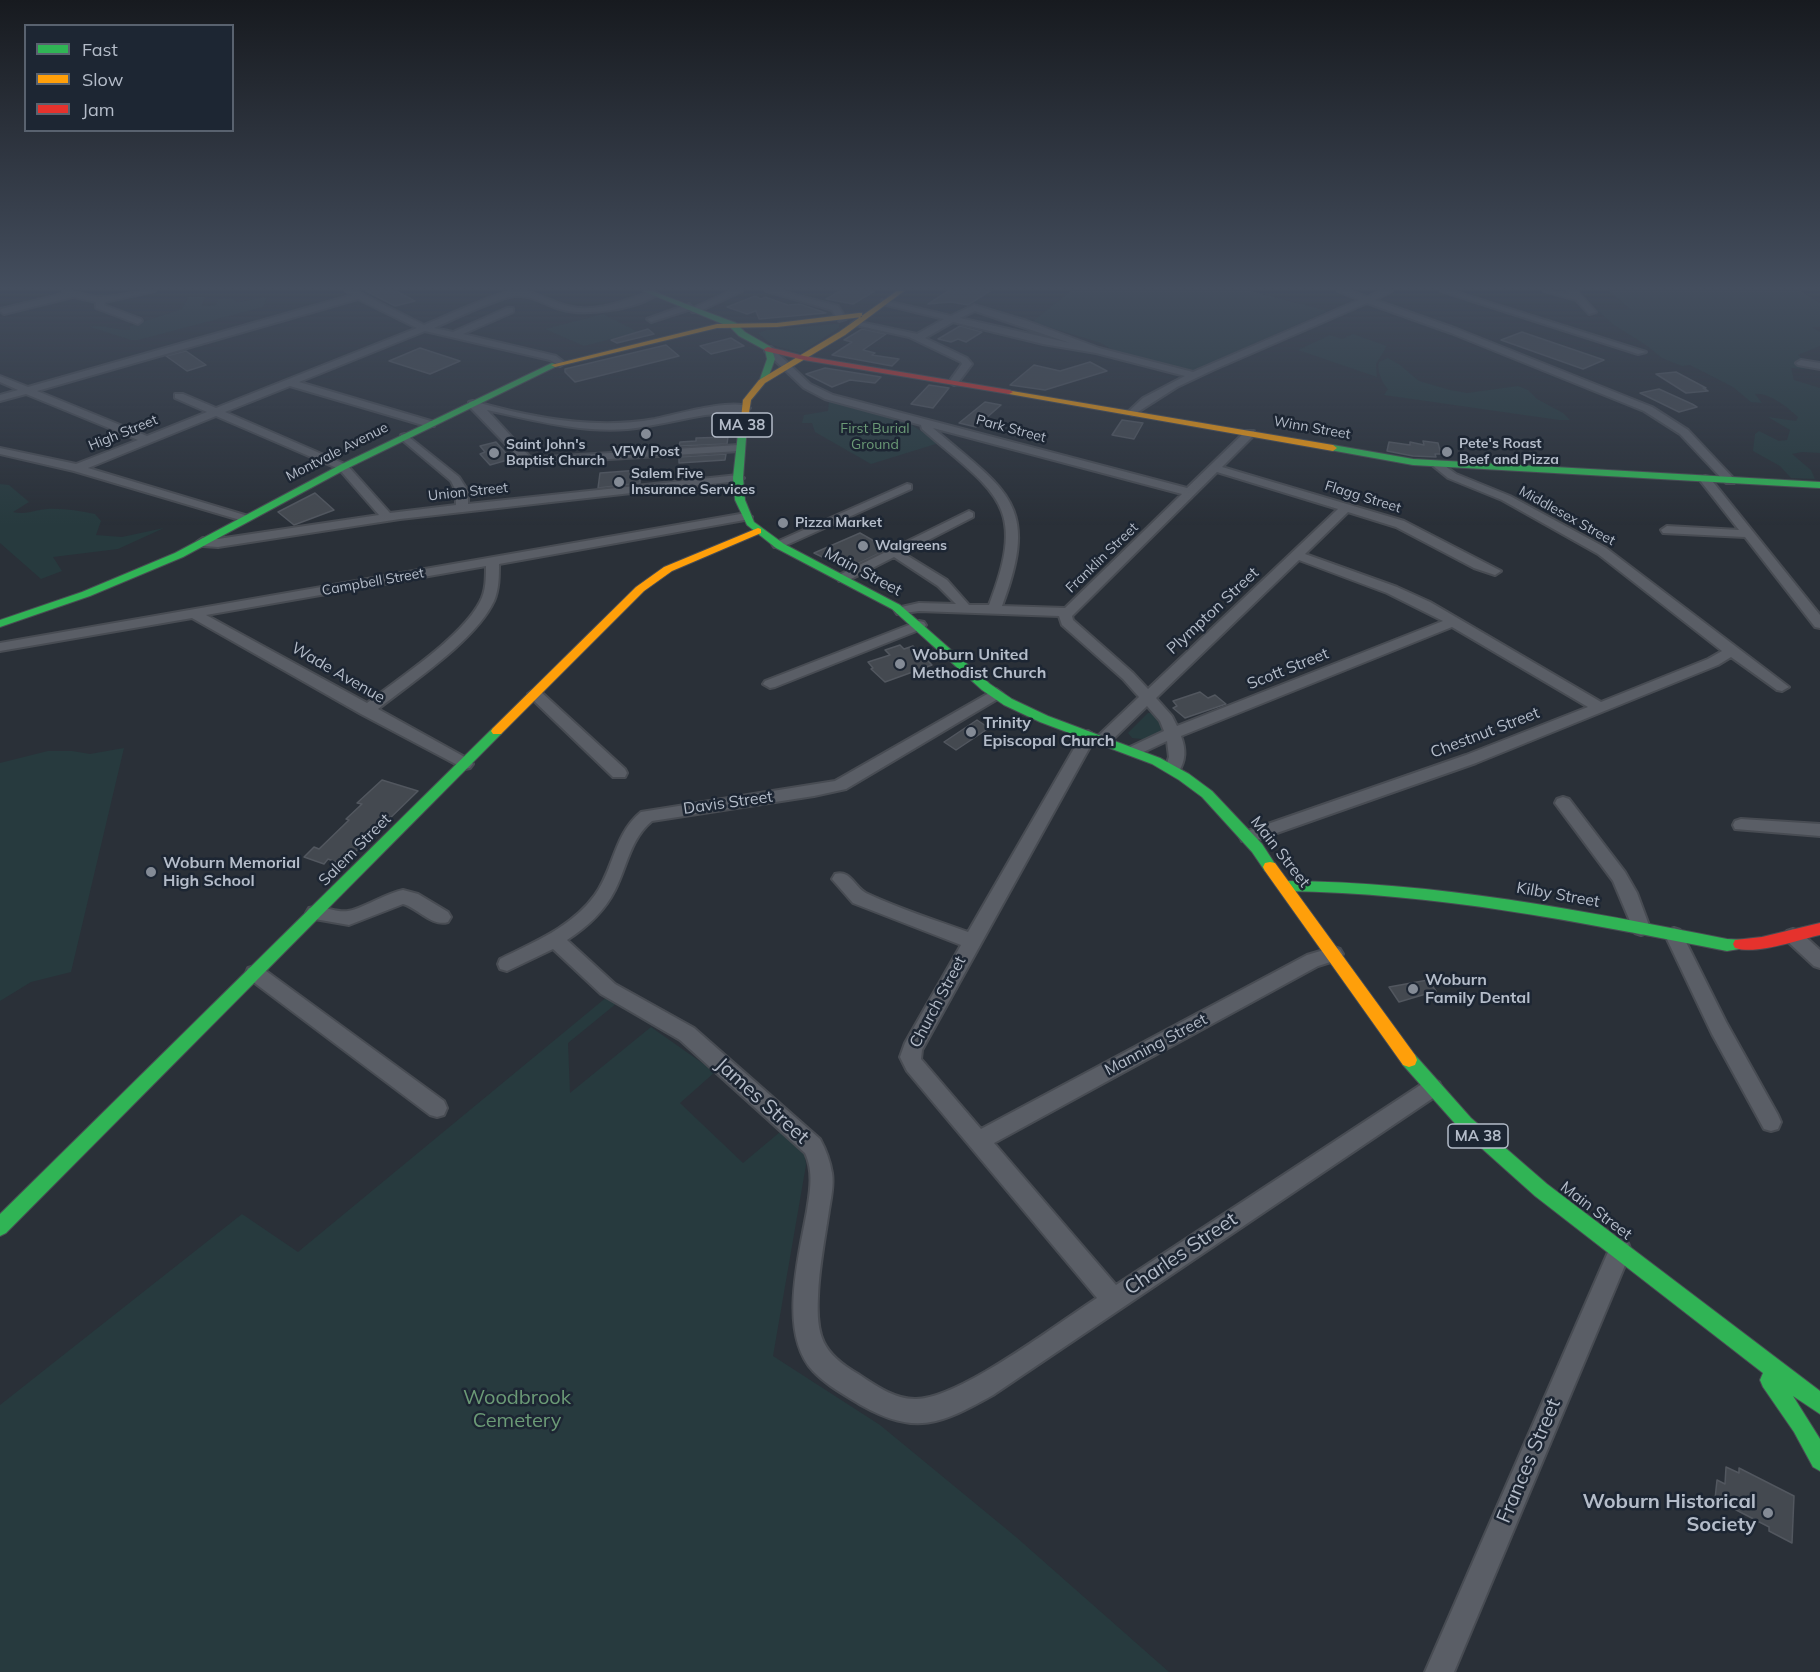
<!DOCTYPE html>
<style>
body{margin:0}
#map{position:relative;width:1820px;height:1672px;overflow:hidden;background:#2a3038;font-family:Mulish,sans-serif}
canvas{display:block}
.legend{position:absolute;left:24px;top:24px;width:210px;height:108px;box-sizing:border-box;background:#1d2633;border:2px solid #59626f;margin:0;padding:8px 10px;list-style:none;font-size:18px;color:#b4bcc9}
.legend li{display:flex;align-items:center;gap:12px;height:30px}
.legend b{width:30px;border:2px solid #59626f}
</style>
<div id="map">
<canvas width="1820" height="1672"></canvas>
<ul class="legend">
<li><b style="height:8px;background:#30b455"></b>Fast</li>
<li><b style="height:8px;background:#ff9f0a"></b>Slow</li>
<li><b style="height:8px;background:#e5322d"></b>Jam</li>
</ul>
</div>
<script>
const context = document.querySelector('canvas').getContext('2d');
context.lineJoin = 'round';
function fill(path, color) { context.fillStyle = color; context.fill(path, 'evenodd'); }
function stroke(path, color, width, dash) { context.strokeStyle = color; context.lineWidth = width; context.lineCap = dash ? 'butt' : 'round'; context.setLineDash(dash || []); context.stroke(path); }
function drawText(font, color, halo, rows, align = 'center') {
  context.font = font + ' Mulish,sans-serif'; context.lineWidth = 5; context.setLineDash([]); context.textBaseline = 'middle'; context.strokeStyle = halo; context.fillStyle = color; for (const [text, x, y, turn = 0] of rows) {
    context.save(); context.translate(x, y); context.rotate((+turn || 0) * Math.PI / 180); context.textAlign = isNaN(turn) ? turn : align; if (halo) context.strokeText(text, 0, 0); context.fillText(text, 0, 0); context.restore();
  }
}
fill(new Path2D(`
 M 1071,291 L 1251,291 L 1328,311 L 1193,371 L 1114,351 L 1101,343 L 1032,322 Z
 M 1609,291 L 1801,291 L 1820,303 L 1820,327 L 1812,327 L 1820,332 L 1820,346 L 1798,355 L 1803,359 L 1802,361 L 1820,368 L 1820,370 L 1791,368 L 1794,380 L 1820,388 L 1820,453 L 1802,452 L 1792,454 L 1811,470 L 1815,479 L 1791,478 L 1780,466 L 1753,451 L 1755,434 L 1759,431 L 1779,441 L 1787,440 L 1790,430 L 1768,417 L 1796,421 L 1798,417 C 1788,408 1769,392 1755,394 L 1762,403 L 1751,402 L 1733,387 L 1690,365 L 1682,366 L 1662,358 L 1646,345 L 1614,325 L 1597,310 L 1631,310 Z
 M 188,297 L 205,297 L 202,306 L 216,305 L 218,299 L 231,298 L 238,302 L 267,297 L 263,307 L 138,340 L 131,340 L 90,327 C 99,324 118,330 130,330 L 130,326 L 182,309 Z
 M 603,314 L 638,332 L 584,346 L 545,329 Z
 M 834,324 L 839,324 L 839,328 L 801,353 L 772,345 L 758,333 L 766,330 Z
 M 1353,334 L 1387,346 L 1376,364 L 1377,377 L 1298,350 L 1330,335 L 1342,339 Z
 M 1388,358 L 1400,365 L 1419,381 L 1450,390 L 1467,393 L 1518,386 L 1528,390 L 1537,399 L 1563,413 L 1570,420 L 1559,420 L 1384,395 L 1388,389 C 1382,383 1376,369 1379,362 Z
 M 829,401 L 904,420 L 939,443 L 871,464 L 815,432 L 812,423 L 802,423 L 804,415 L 828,411 Z
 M 0,484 L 9,485 L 29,502 L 13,512 C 28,515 33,510 47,509 C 63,508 79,511 95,514 L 101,521 L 96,535 L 122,537 L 164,528 L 118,549 L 53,557 L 62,571 L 41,579 L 0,543 Z
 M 1148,713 L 1153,713 L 1168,730 L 1151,740 L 1132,738 L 1128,733 Z
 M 124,748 L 71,972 L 31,982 L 0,1001 L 0,763 L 48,751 L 72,751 L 90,754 Z
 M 608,996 L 617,1003 L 568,1043 L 570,1093 L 651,1027 L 715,1072 L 680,1103 L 743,1163 L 780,1132 L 805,1155 L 806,1165 L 773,1356 L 880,1425 L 1016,1537 L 1169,1672 L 0,1672 L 0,1405 L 242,1214 L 298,1252 Z`), '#273a3e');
const building = new Path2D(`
 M 366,291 L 396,291 L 415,301 L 395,306 Z
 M 840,291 L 875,291 L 853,304 L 826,299 Z
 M 948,291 L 990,291 L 968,305 L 951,302 L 928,304 Z
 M 755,296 L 761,299 L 765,297 L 788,305 L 800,304 L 826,313 L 759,319 L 756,311 L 747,314 L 727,307 Z
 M 960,326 L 982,332 L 966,342 L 958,339 L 951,342 L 938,339 Z
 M 648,329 L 654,334 L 617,343 L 611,340 Z
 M 862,329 L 886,334 L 863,350 L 875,353 L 872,355 L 899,359 L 892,366 L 832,355 L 852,342 L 844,340 Z
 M 1522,332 L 1604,360 L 1583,369 L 1501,340 Z
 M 731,338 L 744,346 L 711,354 L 700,346 Z
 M 666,345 L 679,356 L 575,382 L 565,372 L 565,369 Z
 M 420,348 L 460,361 L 430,374 L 389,361 Z
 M 186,351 L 206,365 L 187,371 L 166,356 Z
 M 1090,362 L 1107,371 L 1045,390 L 1010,385 L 1034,365 L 1060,371 Z
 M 825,368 L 881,377 L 875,383 L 850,380 L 832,387 L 806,374 Z
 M 1676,372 L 1706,388 L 1703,388 L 1708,391 L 1686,393 L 1656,374 Z
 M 929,385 L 949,388 L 933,408 L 911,404 Z
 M 1659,389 L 1692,404 L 1697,407 L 1679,412 L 1640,393 Z
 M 985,402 L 1001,405 L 976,427 L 959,423 Z
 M 1122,420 L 1143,423 L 1134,439 L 1112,435 Z
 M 728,437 L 727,444 L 679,446 L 680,442 L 696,441 L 696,438 Z
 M 1423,441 L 1438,443 L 1441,454 L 1435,454 L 1436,457 L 1413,456 L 1387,451 L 1389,442 L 1410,445 L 1410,442 L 1424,445 Z
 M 496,442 L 511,459 L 490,465 L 480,454 L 485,452 L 480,446 Z
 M 726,454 L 725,460 L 679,463 L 679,457 Z
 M 640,470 L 640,483 L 598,488 L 600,473 Z
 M 315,493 L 334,510 L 294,525 L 278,512 Z
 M 860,533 L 888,549 L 847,569 L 814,553 Z
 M 900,645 L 904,649 L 913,646 L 932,665 L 885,682 L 871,669 L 873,668 L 868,662 L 890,655 L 885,650 Z
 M 1200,692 L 1208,698 L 1215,695 L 1226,704 L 1185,718 L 1173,708 L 1177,706 L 1173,701 Z
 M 977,720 L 989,728 L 956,750 L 944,742 Z
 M 382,780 L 418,791 L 348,859 L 342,857 L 336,862 L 328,859 L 324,864 L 304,857 L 314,847 L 319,849 L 349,820 L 346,819 L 362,804 L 357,803 Z
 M 1428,980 L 1436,991 L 1399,1002 L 1389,987 Z
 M 1726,1467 L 1739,1473 L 1739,1468 L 1794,1496 L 1792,1543 L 1769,1531 L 1769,1527 L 1715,1499 L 1717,1480 L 1725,1484 Z`);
fill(building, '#444950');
stroke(building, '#52575f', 1.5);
const street = new Path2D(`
 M 63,291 C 76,291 88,297 101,297 C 120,296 137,291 155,291 L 105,302 L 104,305 L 141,319 L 142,321 L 138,324 L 96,308 L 96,302 L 73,297 L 4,314 L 0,311 L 1,309 L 66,293 Z
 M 346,291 L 356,291 L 424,325 C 445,317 496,292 515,291 C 535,290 550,302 568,306 C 597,314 627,299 654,291 L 658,294 C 637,309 585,317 560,309 C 545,305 532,295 516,296 C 499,297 452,320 434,328 L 453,332 L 507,308 L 513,308 L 513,312 L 463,334 L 556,356 L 565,363 L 560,366 L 550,360 L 425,331 L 299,382 L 434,422 L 434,426 L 426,426 L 290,386 L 225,412 L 347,465 L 390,513 L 456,505 L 456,491 L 451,481 L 401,439 L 401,435 L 405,434 L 459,477 L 468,491 L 468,504 L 738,475 L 744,478 L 738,481 L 400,519 L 218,547 L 203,546 L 197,542 L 203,538 L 218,539 L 379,515 L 339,469 L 216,416 L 88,468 L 248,516 L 248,520 L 240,520 L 74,471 L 0,454 L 0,448 L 76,464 L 138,440 L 26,394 L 0,401 L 0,395 L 18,390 L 0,382 L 0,376 L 28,387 L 352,295 ZM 358,299 L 417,328 L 216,408 L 183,394 L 175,394 L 175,398 L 207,412 L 147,436 L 37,391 Z
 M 731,291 L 742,291 L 698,312 L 692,312 L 691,309 L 651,322 L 647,319 L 689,304 L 693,308 Z
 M 766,291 L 780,291 L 838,306 L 846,319 L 839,321 L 832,310 Z
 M 1338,291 L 1350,291 L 1367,297 L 1381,291 L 1392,291 L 1375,300 L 1457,329 L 1652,407 L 1688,430 L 1736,481 L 1734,483 L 1726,483 L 1680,434 L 1644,411 L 1451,333 L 1367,303 L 1213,370 L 1177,387 L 1133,415 L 1128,412 L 1143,398 L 1185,376 L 1096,353 L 1043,344 L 953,322 L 925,338 L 967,358 L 972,364 L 957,384 L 954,385 L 949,382 L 962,364 L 961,362 L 909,337 L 851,324 L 855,321 L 917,334 L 944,319 L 882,304 L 882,300 L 951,316 L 974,305 L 1027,321 L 1099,348 L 1193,372 L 1359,300 ZM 975,311 L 1070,343 L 960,318 Z
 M 1441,291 L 1453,291 L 1646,352 L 1638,354 Z
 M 1544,291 L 1570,294 L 1568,291 L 1577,291 L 1596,312 L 1589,314 L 1576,300 Z
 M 765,347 L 771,347 L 810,384 L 833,395 L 1187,488 L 1246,431 L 1254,431 L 1254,435 L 1222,467 L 1404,521 L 1501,571 L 1495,575 L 1474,568 L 1396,527 L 1348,512 L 1305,554 L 1397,587 L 1430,602 L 1601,702 L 1708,659 L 1722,651 L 1598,554 L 1502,500 L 1448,478 L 1432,465 L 1433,463 L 1441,463 L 1456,474 L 1510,496 L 1606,548 L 1789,687 L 1782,691 L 1777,690 L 1731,657 L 1718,665 L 1476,763 L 1254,841 L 1242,841 L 1240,837 L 1242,833 L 1466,755 L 1588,707 L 1452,627 L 1181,736 C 1186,750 1186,760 1178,773 L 1173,774 L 1165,769 L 1169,757 L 1167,741 L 1135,756 L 1127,751 L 1130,747 L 1164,731 L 1160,721 L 1147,706 L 1108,744 L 1098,744 L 1095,740 L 1098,736 L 1139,697 L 1123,679 L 1062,625 L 1059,616 L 919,611 L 897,614 L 895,611 L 897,608 L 919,603 L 956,604 L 938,586 L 894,557 L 847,581 L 839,581 L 837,578 L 839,575 L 969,511 L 973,513 L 973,517 L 903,553 L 947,580 L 969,605 L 989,605 C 1029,503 995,493 922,429 L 921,425 L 825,399 L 804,388 L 765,351 ZM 933,428 L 1182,494 L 1065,608 L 1002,606 C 1041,503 1006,491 933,428 ZM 1217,472 L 1338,509 L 1148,689 L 1133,673 L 1073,620 L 1072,616 ZM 1299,560 L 1387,593 L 1443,621 L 1177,726 L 1172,716 L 1156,698 Z
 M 1801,360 L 1820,363 L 1820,369 L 1798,365 L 1796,363 Z
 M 473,401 C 531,418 596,430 655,419 C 674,415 736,397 750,408 C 741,415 718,413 705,415 C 680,419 654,426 628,429 C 581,433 533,420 487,410 L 531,458 L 739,445 L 744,448 L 739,451 L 528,464 L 524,463 L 469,406 L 469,402 Z
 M 1705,476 L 1709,477 L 1820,615 L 1820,628 L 1815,627 L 1745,537 L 1663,533 L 1661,530 L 1667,526 L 1739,530 L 1699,479 Z
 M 907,484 L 911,485 L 911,489 L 782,547 L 774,547 L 772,544 Z
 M 746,513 L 752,517 L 750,519 L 499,564 C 499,576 499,589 494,601 C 476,640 412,682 378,709 L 470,760 L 473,764 L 470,768 L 465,769 L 361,714 L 192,618 L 0,651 L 0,643 ZM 486,566 C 486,578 486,591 480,602 C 461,638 399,678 367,703 L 206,615 Z
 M 919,621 L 924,622 L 926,625 L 924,628 L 775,687 L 770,688 L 763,684 L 765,681 Z
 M 535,689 L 540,691 L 625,769 L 627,773 L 625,777 L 613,777 L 530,697 L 528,694 Z
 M 996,689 L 1003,694 L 1001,697 L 846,789 L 814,796 L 652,821 C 630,839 627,867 615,890 C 604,912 587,927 567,940 L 615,984 L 694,1028 L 820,1139 C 826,1150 830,1161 832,1173 C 834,1185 831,1198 829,1210 C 825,1238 819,1267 818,1296 C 816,1336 822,1353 858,1374 C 875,1385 894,1399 915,1399 C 958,1400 1058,1323 1097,1298 L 907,1071 L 900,1057 L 905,1043 L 961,945 L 853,903 L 832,879 L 835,874 C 851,869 855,889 868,894 C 900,909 935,920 968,932 L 1083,733 L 1088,731 L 1096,736 L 922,1050 L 921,1059 L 981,1129 L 1307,955 L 1334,947 L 1340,949 L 1343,954 L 1340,959 L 1318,966 L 994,1143 L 1116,1285 L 1425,1082 L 1432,1079 L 1439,1082 L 1442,1088 L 1439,1094 L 993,1395 C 941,1424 916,1436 861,1405 C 845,1395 826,1385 813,1371 C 778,1333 799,1256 807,1211 C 810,1192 814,1172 805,1153 L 680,1040 L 601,994 L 553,949 L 507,971 L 500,969 L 498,964 L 500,959 C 534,942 572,927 595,895 C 614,869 614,834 641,812 L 835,781 Z
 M 1563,797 L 1569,799 L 1625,872 L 1637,893 L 1650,928 L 1647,933 L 1641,935 L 1635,933 L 1613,881 L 1555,803 L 1557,799 Z
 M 1741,819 L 1820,824 L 1820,836 L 1735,829 L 1733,825 L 1735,821 Z
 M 403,890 L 418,894 L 448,912 L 451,917 L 448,922 C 432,927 418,908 403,904 L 349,925 L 309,918 L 306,913 L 309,908 C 322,904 335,913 348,911 C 362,909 384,894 403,890 Z
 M 1674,928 L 1680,930 L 1726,1022 L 1778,1115 L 1781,1122 L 1778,1129 L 1771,1131 L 1764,1129 L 1712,1034 L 1665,935 L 1668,930 Z
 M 1793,929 L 1799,931 L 1820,950 L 1820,968 L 1814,966 L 1787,941 L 1784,936 L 1787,931 Z
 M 255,966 L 262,968 L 444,1101 L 447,1108 L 444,1115 L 437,1117 L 430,1115 L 248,978 L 246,973 L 248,968 Z
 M 1620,1240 L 1628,1243 L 1631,1251 L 1454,1672 L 1425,1672 L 1612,1243 Z`);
const fast = new Path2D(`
 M 643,291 L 652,291 L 736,323 L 745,332 L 771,347 L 775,359 L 767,381 L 760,379 L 767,359 L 765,350 L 739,336 L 730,327 Z
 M 552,363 L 559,365 L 346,469 L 183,557 L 90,596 L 0,627 L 0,620 L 82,592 L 175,553 L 340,465 Z
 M 743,422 L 747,425 L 743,478 L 745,500 L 754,522 L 784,544 L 900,605 L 990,684 L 1012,699 L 1048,716 L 1160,758 L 1189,774 L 1212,791 L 1262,844 L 1277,867 L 1275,871 L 1265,871 L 1252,852 L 1202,797 L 1179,780 L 1152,764 L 1040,722 L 1004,705 L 982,690 L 892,609 L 776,548 L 747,525 L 735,500 L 733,478 L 739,425 Z
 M 1333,445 L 1413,459 L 1820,482 L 1820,488 L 1413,465 L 1330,450 L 1330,446 Z
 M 497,727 L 503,731 L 501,734 L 6,1233 L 0,1236 L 0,1214 L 493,728 Z
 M 1286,881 C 1437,882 1580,910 1727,939 L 1745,940 L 1747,944 L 1745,948 L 1727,951 C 1580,922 1437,893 1286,891 L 1281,890 L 1279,886 L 1281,882 Z
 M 1409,1053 L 1415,1055 L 1471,1118 L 1547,1184 L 1820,1391 L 1820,1414 L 1793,1396 L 1820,1439 L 1820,1471 L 1813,1467 L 1794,1432 L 1763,1387 L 1760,1380 L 1763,1373 L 1535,1196 L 1459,1128 L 1403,1065 L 1401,1060 L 1403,1055 Z`);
const slow = new Path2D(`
 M 897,291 L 904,291 L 845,335 L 765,383 L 751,400 L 747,425 L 740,427 L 743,400 L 759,380 L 839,332 Z
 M 859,313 L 862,313 L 862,317 L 777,327 L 717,328 L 555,367 L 551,365 L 717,324 L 777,323 Z
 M 1006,390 L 1333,445 L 1337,448 L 1333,451 L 1009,394 L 1005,392 Z
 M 758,528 L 761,529 L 761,533 L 672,571 L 644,591 L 501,734 L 493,734 L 491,731 L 493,728 L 636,587 L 664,567 Z
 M 1270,862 L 1275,863 L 1415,1055 L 1417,1060 L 1415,1065 L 1409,1067 L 1403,1065 L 1265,871 L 1263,867 L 1265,863 Z`);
const jam = new Path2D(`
 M 768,347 L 804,356 L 1009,390 L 1013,392 L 1009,394 L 804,360 L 765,351 L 764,349 Z
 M 1820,923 L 1820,935 C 1797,940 1757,955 1735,948 L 1733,944 L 1735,940 L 1762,937 Z`);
stroke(street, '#484c53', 4);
stroke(fast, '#484c53', 2);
stroke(slow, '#484c53', 2);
stroke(jam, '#484c53', 2);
fill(street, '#5a5e66');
fill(fast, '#30b455');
fill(slow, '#ff9f0a');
fill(jam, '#e5322d');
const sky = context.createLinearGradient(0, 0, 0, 525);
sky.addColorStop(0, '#171a1f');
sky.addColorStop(0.55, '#444e5e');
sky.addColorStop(1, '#444e5e00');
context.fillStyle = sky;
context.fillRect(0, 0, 1820, 525);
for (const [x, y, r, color] of [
 [646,434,6,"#848b96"],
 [1447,452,6,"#848b96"],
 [494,453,6,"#848b96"],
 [619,482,6,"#848b96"],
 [783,523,6,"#848b96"],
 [863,546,6,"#848b96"],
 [900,664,6,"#848b96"],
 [971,732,6,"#848b96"],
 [151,872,6,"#848b96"],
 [1413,989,6,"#848b96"],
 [1768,1513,6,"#848b96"]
]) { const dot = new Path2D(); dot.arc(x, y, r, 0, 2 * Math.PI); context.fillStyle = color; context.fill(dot); stroke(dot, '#1d2633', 2); }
drawText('14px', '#b4bcc9', '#1d2633', [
 ["Winn Street",1312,428,10],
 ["Park Street",1011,429,15],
 ["High Street",123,433,-22],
 ["Montvale Avenue",337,452,-27],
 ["Union Street",468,492,-6],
 ["Flagg Street",1363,497,17],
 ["Middlesex Street",1567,516,29],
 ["Franklin Street",1102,558,-44],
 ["Campbell Street",373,582,-10]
]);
drawText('14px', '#6b9a76', '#1d2633', [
 ["First Burial",875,429],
 ["Ground",875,445]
]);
drawText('bold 14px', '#b4bcc9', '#1d2633', [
 ["Pete's Roast",1459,444],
 ["Beef and Pizza",1459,460],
 ["Saint John's",506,445],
 ["Baptist Church",506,461],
 ["VFW Post",646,452,"center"],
 ["Salem Five",631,474],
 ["Insurance Services",631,490],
 ["Pizza Market",795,523],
 ["Walgreens",875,546]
], 'left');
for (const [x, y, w] of [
 [742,425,60],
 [1478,1136,60]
]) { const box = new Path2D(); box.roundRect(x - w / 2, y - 12, w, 24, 4.5); context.fillStyle = '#1d2633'; context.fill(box); stroke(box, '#b4bcc9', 1.5); }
drawText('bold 15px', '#b4bcc9', null, [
 ["MA 38",742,425],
 ["MA 38",1478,1136]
]);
drawText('16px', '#b4bcc9', '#1d2633', [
 ["Main Street",863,572,28],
 ["Plympton Street",1213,611,-43],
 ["Scott Street",1288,669,-22],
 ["Wade Avenue",338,673,30],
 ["Chestnut Street",1485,733,-21],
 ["Davis Street",728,803,-8],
 ["Salem Street",355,850,-45],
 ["Main Street",1280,852,52],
 ["Kilby Street",1558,895,10],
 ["Church Street",938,1002,-62],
 ["Manning Street",1156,1045,-28],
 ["Main Street",1596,1211,37]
]);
drawText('bold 16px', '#b4bcc9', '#1d2633', [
 ["Woburn United",912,655],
 ["Methodist Church",912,673],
 ["Trinity",983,723],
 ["Episcopal Church",983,741],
 ["Woburn Memorial",163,863],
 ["High School",163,881],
 ["Woburn",1425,980],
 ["Family Dental",1425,998]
], 'left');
drawText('20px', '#b4bcc9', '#1d2633', [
 ["James Street",762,1101,42],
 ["Charles Street",1181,1254,-34],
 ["Frances Street",1529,1461,-67]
]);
drawText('20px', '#6b9a76', '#1d2633', [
 ["Woodbrook",517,1398],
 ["Cemetery",517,1421]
]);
drawText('bold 20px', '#b4bcc9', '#1d2633', [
 ["Woburn Historical",1756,1502],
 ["Society",1756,1525]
], 'right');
</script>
